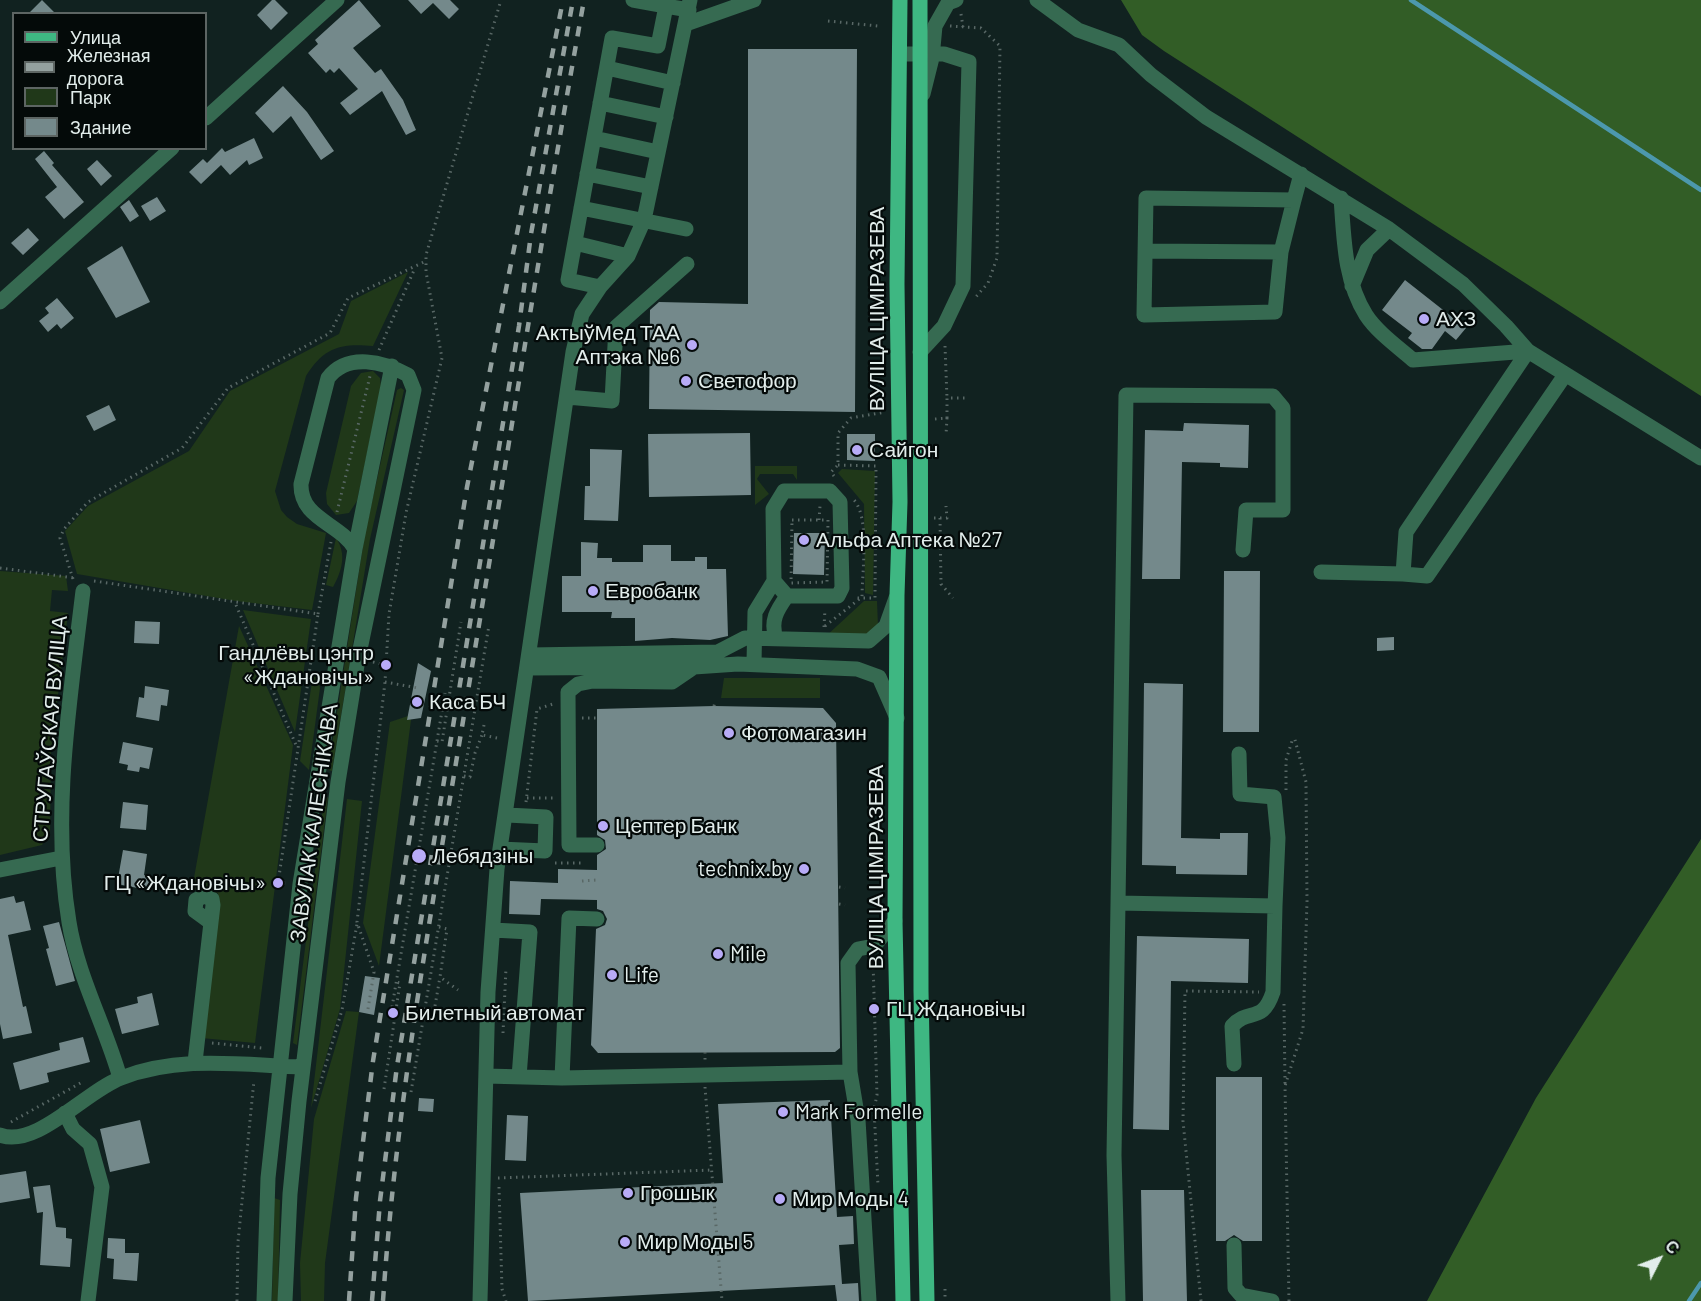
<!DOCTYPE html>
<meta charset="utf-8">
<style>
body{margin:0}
#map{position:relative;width:1701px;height:1301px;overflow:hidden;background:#112220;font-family:Barlow,sans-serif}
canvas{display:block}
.legend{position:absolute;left:12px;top:12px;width:195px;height:138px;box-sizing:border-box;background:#040a09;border:2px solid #5d6563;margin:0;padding:8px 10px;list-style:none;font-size:18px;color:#e2edeb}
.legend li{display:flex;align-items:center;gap:12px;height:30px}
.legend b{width:30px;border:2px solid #5d6563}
.north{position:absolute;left:1629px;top:1229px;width:60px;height:60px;-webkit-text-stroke:4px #040a09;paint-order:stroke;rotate:48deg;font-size:16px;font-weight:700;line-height:24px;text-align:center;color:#e2edeb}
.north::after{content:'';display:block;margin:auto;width:21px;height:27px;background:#e2edeb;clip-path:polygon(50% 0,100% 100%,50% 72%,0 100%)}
</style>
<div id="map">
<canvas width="1701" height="1301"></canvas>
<ul class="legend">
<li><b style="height:8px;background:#3eb782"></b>Улица</li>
<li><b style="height:8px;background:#94a19f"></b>Железная дорога</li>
<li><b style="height:16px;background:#203819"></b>Парк</li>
<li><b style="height:16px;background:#74898b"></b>Здание</li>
</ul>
<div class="north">С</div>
</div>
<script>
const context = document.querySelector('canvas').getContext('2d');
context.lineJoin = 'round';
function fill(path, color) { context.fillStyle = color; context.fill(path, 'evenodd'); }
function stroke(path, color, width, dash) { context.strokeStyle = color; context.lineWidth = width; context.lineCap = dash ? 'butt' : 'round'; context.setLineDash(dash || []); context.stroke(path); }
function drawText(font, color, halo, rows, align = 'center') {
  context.font = font + ' Barlow,sans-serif'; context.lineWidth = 4.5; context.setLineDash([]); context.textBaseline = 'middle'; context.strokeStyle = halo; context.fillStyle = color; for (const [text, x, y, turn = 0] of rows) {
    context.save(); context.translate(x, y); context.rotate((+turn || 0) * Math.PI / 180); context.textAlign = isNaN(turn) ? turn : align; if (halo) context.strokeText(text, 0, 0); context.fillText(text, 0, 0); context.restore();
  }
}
fill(new Path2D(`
 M 408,272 L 373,346 C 341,343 324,347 306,376 L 275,491 L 281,510 L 287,517 L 297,524 L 326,533 L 312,610 L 236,601 L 77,574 L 65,531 L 88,506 L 189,451 L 230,391 L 339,334 L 351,301 Z
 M 373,371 L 380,378 L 381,387 L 357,501 L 349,513 L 336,515 L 327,504 L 326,493 L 351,386 L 361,373 Z
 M 401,388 L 404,390 L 370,539 L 332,771 L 328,770 L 365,533 L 397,390 Z
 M 755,466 L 797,466 L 797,480 L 793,474 L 760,474 L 757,479 L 769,494 L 755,505 Z
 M 842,469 L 875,471 L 873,595 L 865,593 L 864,504 L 838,473 Z
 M 336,538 C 347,554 342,571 333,587 L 326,585 Z
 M 0,571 L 66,576 L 68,591 L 52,590 L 50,611 L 68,613 L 51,752 L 50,834 L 42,845 L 0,855 Z
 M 864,601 L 877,601 L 878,626 L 868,635 L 825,637 Z
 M 243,610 L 311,619 L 295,732 Z
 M 239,626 L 293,745 L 255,1043 L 201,1038 L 218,893 L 192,889 Z
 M 313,675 L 317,675 L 320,688 L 309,770 L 300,761 Z
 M 724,678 L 820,678 L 820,698 L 721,698 Z
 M 408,716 L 411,720 L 379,966 L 363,923 L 390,722 Z
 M 328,797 L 297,1045 L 293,1043 L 324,799 Z
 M 347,799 L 362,801 L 340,1009 L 311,1108 Z
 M 346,1011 L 359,1012 L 325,1263 L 324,1301 L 301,1301 L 300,1263 L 314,1119 Z
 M 274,1198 L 280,1200 L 278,1301 L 272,1301 Z`), '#203819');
fill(new Path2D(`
 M 1121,0 L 1701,0 L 1701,396 L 1164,51 L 1142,35 Z
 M 1701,839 L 1701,1301 L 1427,1301 L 1536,1098 Z`), '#325d26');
stroke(new Path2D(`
 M 1411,0 L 1701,190
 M 1689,1301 L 1701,1283`), '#4c98ad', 4.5);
fill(new Path2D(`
 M 42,0 L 56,14 L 28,14 Z
 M 272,0 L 275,0 L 288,13 L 271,30 L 257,15 Z
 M 359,0 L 381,26 L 353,48 L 375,73 L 381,69 L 403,100 L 416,130 L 406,135 L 382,91 L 350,115 L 340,103 L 358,89 L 339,68 L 334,73 L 330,69 L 326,73 L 308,53 L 318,44 L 315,40 Z
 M 408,0 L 450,0 L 459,9 L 449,19 L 433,3 L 421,14 Z
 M 748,49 L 857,49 L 855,412 L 649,409 L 650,310 L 659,302 L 748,304 Z
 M 283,86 L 307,112 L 334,151 L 321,160 L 291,116 L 273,133 L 255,113 Z
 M 254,138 L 263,158 L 249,165 L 247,160 L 230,175 L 221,165 L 201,184 L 189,172 L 203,159 L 207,163 L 222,148 L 225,152 Z
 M 44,151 L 54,163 L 52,165 L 84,202 L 64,219 L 45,197 L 57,187 L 35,159 Z
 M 97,160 L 112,176 L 101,186 L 87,169 Z
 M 157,197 L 166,211 L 150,221 L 141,206 Z
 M 129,200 L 139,216 L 130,222 L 120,207 Z
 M 28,228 L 39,240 L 23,255 L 11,243 Z
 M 122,246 L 150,302 L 116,318 L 87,268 Z
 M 1405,280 L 1466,328 L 1456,340 L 1445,331 L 1432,349 L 1422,349 L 1408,338 L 1412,333 L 1382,310 Z
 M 57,298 L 74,318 L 61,329 L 57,324 L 48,332 L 39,321 L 49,313 L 45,308 Z
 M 109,405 L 116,420 L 94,431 L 86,416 Z
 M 1184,423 L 1249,425 L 1248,468 L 1220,467 L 1220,463 L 1182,462 L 1180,579 L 1142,579 L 1145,430 L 1183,431 Z
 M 750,433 L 751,495 L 649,497 L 648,434 Z
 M 847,434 L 875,434 L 875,461 L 847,460 Z
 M 590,449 L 622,450 L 618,521 L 584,520 L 585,486 L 590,486 Z
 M 794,533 L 825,533 L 824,575 L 793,574 Z
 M 581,542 L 598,543 L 597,558 L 612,558 L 612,562 L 643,562 L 643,545 L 671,545 L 671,561 L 695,561 L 695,557 L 707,557 L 707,569 L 726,569 L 728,636 L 710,640 L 672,638 L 635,641 L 635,618 L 611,618 L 612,612 L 562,612 L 562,576 L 581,576 Z
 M 1224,571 L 1260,571 L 1259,732 L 1223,732 Z
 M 135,621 L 160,622 L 159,644 L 134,643 Z
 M 1394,637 L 1394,650 L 1377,651 L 1377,638 Z
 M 418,663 L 431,671 L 421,718 L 407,720 Z
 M 1144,683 L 1183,684 L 1181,838 L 1220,839 L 1220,833 L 1248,833 L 1247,875 L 1176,874 L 1176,866 L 1142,865 Z
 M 145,686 L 169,690 L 167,706 L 161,705 L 159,721 L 136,717 L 139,697 L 144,698 Z
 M 714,706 L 823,708 L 836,723 L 840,1048 L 835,1052 L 598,1053 L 591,1045 L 596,929 L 605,925 L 607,919 L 603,911 L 597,909 L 597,900 L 541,899 L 540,915 L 509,914 L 510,881 L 558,883 L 558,869 L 597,870 L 597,855 L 606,849 L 605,840 L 597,835 L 597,709 Z
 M 123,742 L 153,748 L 149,769 L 140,767 L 139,772 L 127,770 L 128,765 L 119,763 Z
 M 123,802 L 148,805 L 146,830 L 120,828 Z
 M 123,850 L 147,854 L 144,875 L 151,876 L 148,890 L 117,884 Z
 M 14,896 L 16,903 L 24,901 L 31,930 L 8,935 L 23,1007 L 26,1006 L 32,1033 L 3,1039 L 0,1024 L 0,899 Z
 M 59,922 L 75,981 L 56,986 L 46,949 L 49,948 L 43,926 Z
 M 1137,936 L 1249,939 L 1248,983 L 1171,981 L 1169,1130 L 1133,1129 Z
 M 365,976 L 380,978 L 374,1015 L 359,1012 Z
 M 152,993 L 159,1025 L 122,1034 L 115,1009 L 138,1003 L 137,997 Z
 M 83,1037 L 90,1062 L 47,1073 L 49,1082 L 20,1090 L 13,1063 L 60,1050 L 59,1043 Z
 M 1216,1077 L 1262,1077 L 1262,1241 L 1243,1241 L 1234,1235 L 1225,1241 L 1216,1241 Z
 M 419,1098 L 434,1099 L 433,1112 L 418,1111 Z
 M 830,1100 L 837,1217 L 853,1216 L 854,1244 L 839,1245 L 842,1284 L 858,1283 L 859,1301 L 837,1301 L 835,1285 L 528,1301 L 520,1193 L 723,1183 L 718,1104 Z
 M 507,1115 L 528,1116 L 526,1161 L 505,1160 Z
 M 140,1120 L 150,1163 L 110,1172 L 100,1129 Z
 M 26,1171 L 30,1198 L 0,1203 L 0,1175 Z
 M 50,1185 L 56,1227 L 66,1228 L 66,1238 L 72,1239 L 70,1267 L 40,1265 L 43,1212 L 37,1213 L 33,1187 Z
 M 1141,1190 L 1184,1190 L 1187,1301 L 1143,1301 Z
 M 108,1238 L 125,1239 L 125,1253 L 139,1253 L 137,1281 L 113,1279 L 114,1259 L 107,1258 Z`), '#74898b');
stroke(new Path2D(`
 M 961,14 L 963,27
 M 828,21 L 878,26
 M 950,26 L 981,28 L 1000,46 L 997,258 L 988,283 L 974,299
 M 945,346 L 947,398
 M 379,350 L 415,268
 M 947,418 L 947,398 L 966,398
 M 935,419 L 947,418 L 946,435
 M 838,465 L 876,466 L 875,598 L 853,598
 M 834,476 L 831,472 L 838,465 L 838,433 L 851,418 L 885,412
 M 337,512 L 370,376
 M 934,518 L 947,518 L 946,506
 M 940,518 L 941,584 L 953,598
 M 792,520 L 828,520 L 827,582 L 791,583 Z
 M 819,520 L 820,506
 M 0,568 L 75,578
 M 73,579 L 60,538 L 64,529 L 88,502 L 182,448 L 228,388 L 330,333 L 348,298 L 426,261
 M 94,581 L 318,614 L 278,883 L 287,883
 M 236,605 L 296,745
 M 318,614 L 331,542
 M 825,626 L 862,597 C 862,572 870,518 854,500
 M 824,627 L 825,609
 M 373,662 L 386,665
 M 385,682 L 418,688
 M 714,706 L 715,702
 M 582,718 L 597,718
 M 484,725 L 482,735 L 497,738
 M 437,741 L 445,693
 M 464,776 L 470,777 L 475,753 L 482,735
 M 1286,790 L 1286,760 L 1293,738
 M 527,798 L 554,798
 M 526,802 L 537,709 L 553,704
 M 555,863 L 581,863
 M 582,881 L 597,880
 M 839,887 L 845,888
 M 839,904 L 845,905
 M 439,927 L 447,929 L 440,977 L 458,990
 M 1284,1004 L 1285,1084
 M 435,1006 L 440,977
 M 368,1009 L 374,972 L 357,922 L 385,682 L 389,614 L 406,513 L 442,358 L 426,272 L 426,255 L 501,0
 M 391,1013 L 437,741 L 442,742 L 461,622
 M 503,1033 L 506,968
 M 212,1043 L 262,1048
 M 705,1052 L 705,1063
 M 705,1087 L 722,1301
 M 384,1089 L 400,983 L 396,982
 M 411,1092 L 489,625
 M 315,1101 L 342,1010 L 357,924
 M 870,1109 L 874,1109 L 877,1095 L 873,961
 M 874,1109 L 878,1185
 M 11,1122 L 84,1081
 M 498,1178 L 712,1170
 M 499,1187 L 502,1289 L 506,1301
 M 945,1289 L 945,1301
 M 237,1301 L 238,1242 L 254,1080
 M 1201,1301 L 1183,1121 L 1185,991 L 1259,992
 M 1289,1301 L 1285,1086 L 1303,1029 L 1307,901 L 1306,782 L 1294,736`), '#596866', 3, [1.5, 4.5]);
stroke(new Path2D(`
 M 633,0 L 666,6 L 667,0
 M 1037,0 L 1078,30 L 1119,45 L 1151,75 L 1206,117 L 1389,229 L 1463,284 L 1506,326 L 1528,351 L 1701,458
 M 686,24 L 754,0
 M 900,54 L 944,54 L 969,62 L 963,286 L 944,326 L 920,352
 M 607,68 L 673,83
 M 923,94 L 932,58 L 935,26 L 948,3 L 956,0
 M 600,103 L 666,117
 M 206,118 L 337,0
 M 594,138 L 658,152
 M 587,174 L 651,187
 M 1341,198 C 1344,238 1344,280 1366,315 C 1377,332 1398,347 1413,360 L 1528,351
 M 1294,200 L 1281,252 L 1275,312 L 1144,315 L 1146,198 L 1294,200 L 1301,174
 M 581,208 L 686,229
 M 575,243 L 628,256
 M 1145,251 L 1281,252
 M 1352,286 L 1367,250 L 1389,229
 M 600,287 L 568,280 L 612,38 L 658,46 L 666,6 L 689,10
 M 0,302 L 172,148
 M 1528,351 L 1406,532 L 1403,574 L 1427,576 L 1565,375
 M 567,397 L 612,401 L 616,327 L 687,264
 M 784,491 L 830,491 L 840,502 L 842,588 L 838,596 L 787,596 L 774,581 L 773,509 Z
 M 1321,572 L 1403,574
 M 83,591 C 70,700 51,813 69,922 C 77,974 106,1028 120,1078
 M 776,638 C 770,621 777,610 787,596
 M 529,655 L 718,652 L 745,638 L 869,641 L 886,626 L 896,598
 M 754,664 L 755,612 L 774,581
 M 527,668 L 694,667
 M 1239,754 L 1240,794 L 1274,797 L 1278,838 L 1275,906
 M 597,845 L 569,845 L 568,692 L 578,684 L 593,681 L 672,682 L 694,667 L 738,664 L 857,669 L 879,677 L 897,718
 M 500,849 L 545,851 L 546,817 L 507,815
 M 0,870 L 61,858
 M 1118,903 L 1126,395 L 1273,396 L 1283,408 L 1283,510 L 1246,510 L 1243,550
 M 493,930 L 530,932 L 519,1077
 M 195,1062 L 213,905 L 212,899 L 204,896 L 196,900 L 195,911 L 210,922
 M 486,1076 L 562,1078 L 850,1072
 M 562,1078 L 569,918 L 597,919
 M 65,1113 L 73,1129 L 90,1144 L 102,1187 L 88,1301
 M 0,1135 C 36,1149 86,1091 121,1078 C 180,1055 241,1065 303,1067
 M 1234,1245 L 1235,1288 L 1241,1295 L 1272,1301
 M 264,1301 L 268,1178 L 300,884 L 355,549 L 392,366
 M 285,1301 L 290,1194 L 299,1101 L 338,782 L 358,659 L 414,390 L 408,375 C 384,362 348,352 328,378 L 301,484 C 300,519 340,523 355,549
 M 480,1301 L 488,992 L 497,869 L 573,352 L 582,314 L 600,287 L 628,256 L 644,220 L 690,0
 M 869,1301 L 858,1120 L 850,1072 L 848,963 L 858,949 L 874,946 L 895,921
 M 1118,1301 L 1114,1155 L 1118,903 L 1275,906 L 1273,992 C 1262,1025 1249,1007 1232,1026 L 1234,1064`), '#366a51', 15);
stroke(new Path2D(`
 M 900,0 L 897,284 L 900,502 L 897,595 L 895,921 L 903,1301
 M 920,0 L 921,991 L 927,1301`), '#3eb782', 15);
stroke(new Path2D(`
 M 349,1301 L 356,1198 L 373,1061 L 467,487 L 563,0
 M 372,1301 L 380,1201 L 397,1066 L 519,326 L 531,234 L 573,0
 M 383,1301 C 397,1092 436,885 470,679 C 508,452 543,226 584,0`), '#94a19f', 4.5, [10, 10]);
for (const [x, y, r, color] of [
 [1424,319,6,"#b8abf7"],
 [692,345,6,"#b8abf7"],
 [686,381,6,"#b8abf7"],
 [857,450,6,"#b8abf7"],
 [804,540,6,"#b8abf7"],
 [593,591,6,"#b8abf7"],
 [386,665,6,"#b8abf7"],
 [417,702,6,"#b8abf7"],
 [729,733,6,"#b8abf7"],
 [603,826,6,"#b8abf7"],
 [419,856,8,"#b8abf7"],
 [804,869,6,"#b8abf7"],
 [278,883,6,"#b8abf7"],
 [718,954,6,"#b8abf7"],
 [612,975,6,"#b8abf7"],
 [874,1009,6,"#b8abf7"],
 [393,1013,6,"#b8abf7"],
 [783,1112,6,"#b8abf7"],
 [628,1193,6,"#b8abf7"],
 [780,1199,6,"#b8abf7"],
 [625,1242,6,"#b8abf7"]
]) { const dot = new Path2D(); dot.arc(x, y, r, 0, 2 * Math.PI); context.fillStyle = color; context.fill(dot); stroke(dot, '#040a09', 2); }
drawText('21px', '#e2edeb', '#040a09', [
 ["ВУЛІЦА ЦІМІРАЗЕВА",877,309,-90],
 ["СТРУГАЎСКАЯ ВУЛІЦА",50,729,-85],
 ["ЗАВУЛАК КАЛЕСНІКАВА",314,823,-82],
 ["ВУЛІЦА ЦІМІРАЗЕВА",876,867,-90]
]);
drawText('21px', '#e2edeb', '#040a09', [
 ["АХЗ",1436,319],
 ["АктыўМед ТАА",680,333,"right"],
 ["Аптэка №6",680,357,"right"],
 ["Светофор",698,381],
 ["Сайгон",869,450],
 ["Альфа Аптека №27",816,540],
 ["Евробанк",605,591],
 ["Гандлёвы цэнтр",374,653,"right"],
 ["«Ждановічы»",374,677,"right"],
 ["Каса БЧ",429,702],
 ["Фотомагазин",741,733],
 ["Цептер Банк",615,826],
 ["Лебядзіны",432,856],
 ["technix.by",792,869,"right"],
 ["ГЦ «Ждановічы»",266,883,"right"],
 ["Mile",730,954],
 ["Life",624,975],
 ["ГЦ Ждановічы",886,1009],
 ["Билетный автомат",405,1013],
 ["Mark Formelle",795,1112],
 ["Грошык",640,1193],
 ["Мир Моды 4",792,1199],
 ["Мир Моды 5",637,1242]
], 'left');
</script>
